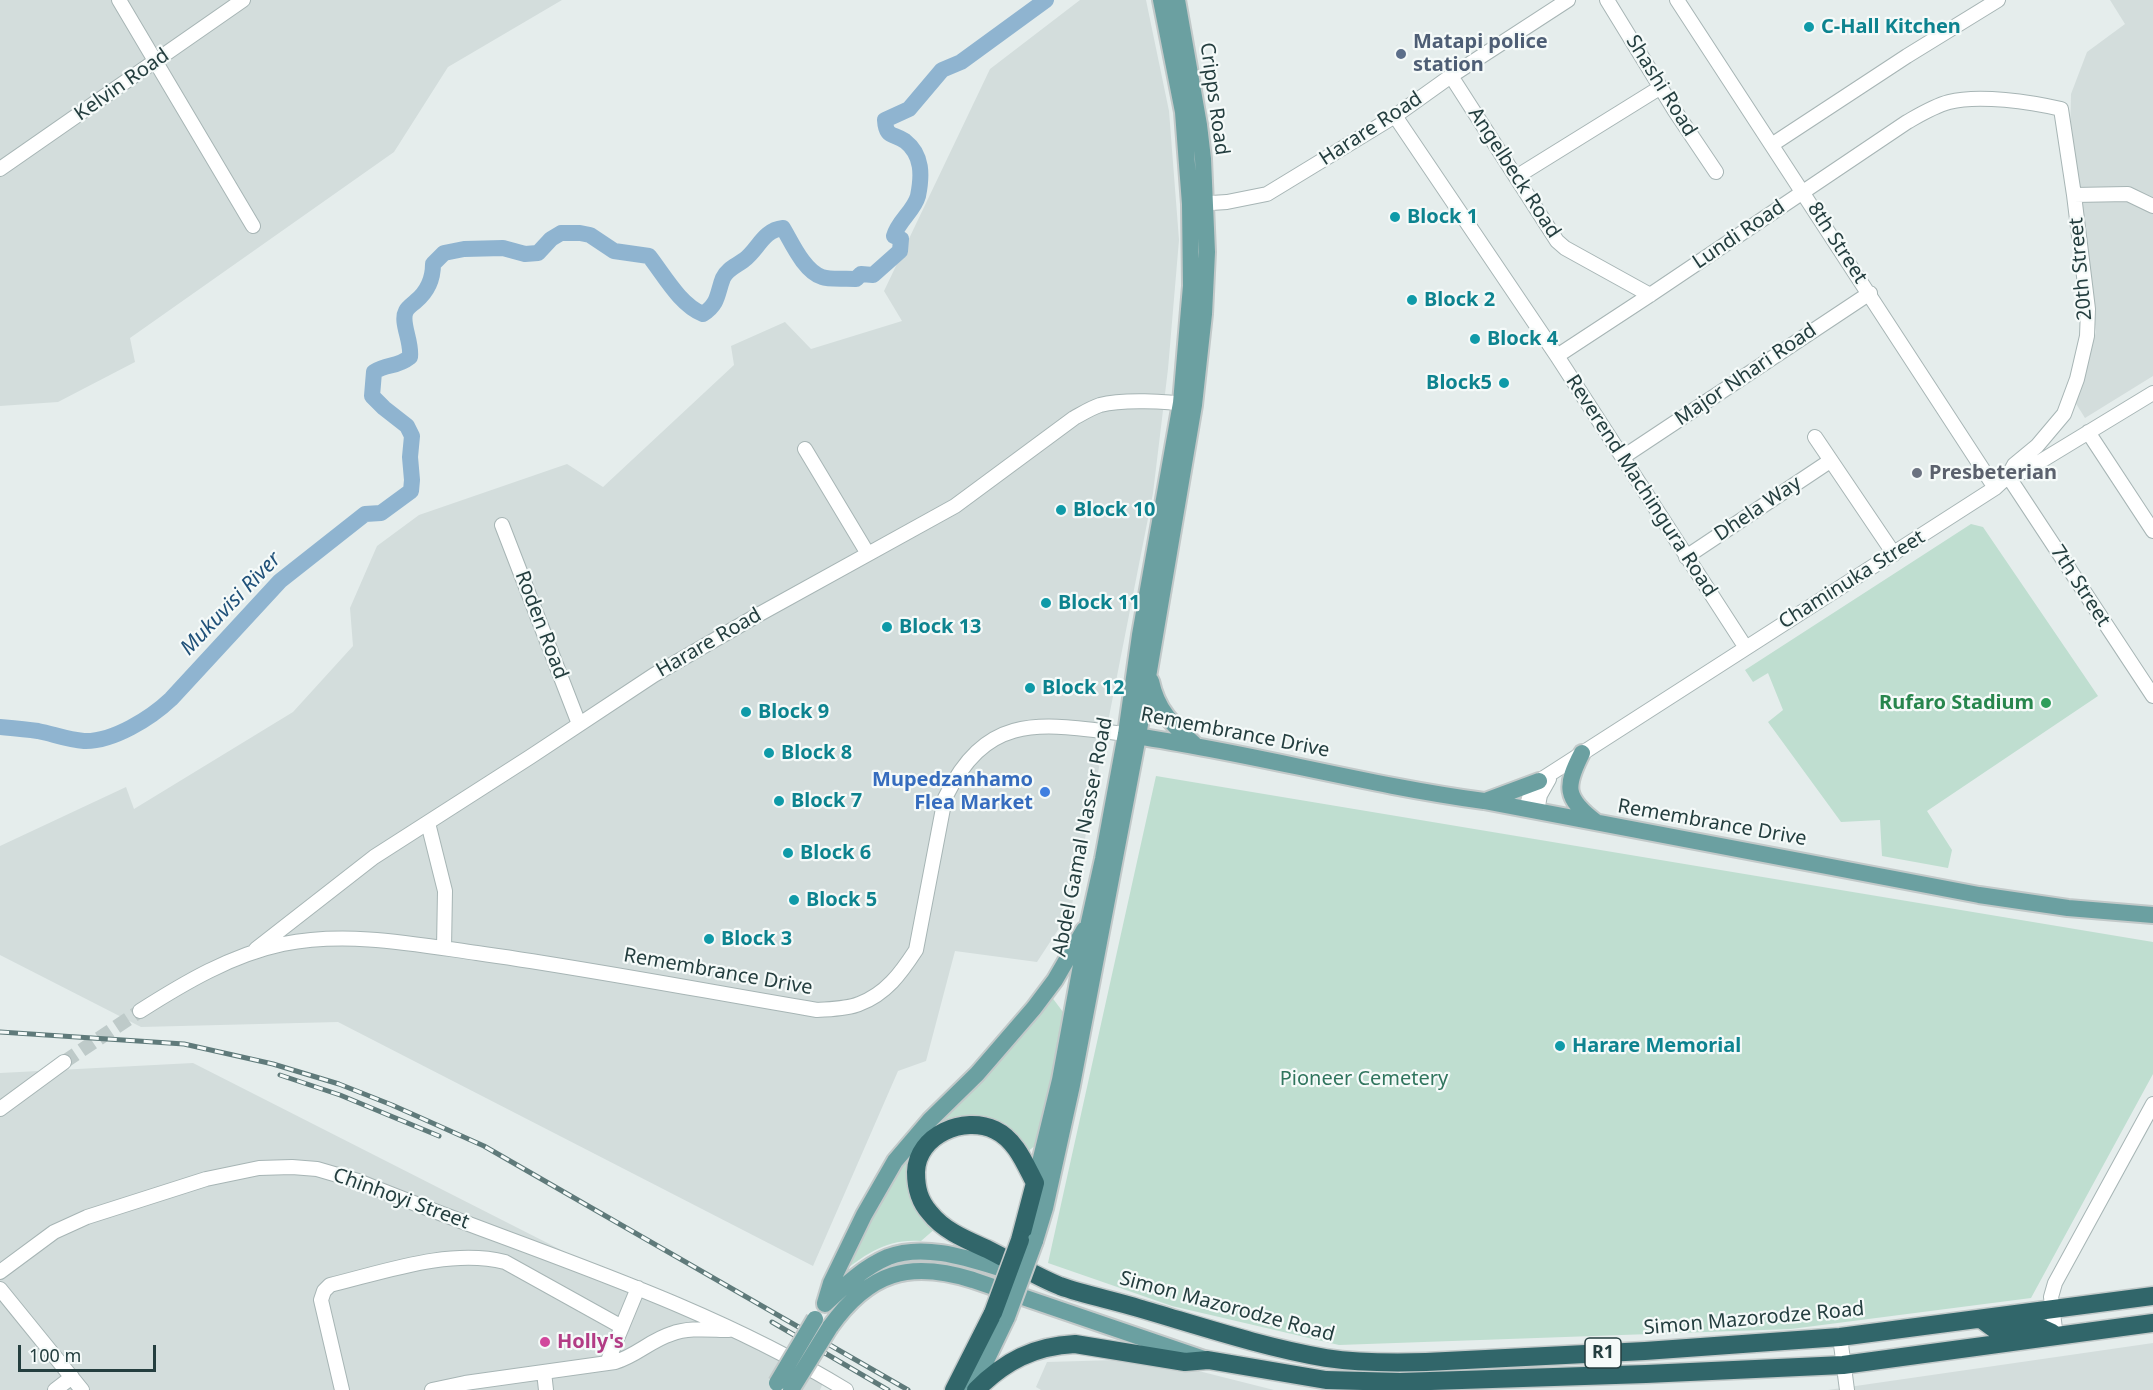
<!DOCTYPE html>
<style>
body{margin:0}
#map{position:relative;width:2153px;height:1390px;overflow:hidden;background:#e5edec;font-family:"Noto Sans",sans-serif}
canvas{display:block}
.scale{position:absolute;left:18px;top:1345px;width:138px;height:27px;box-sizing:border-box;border:3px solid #243e3f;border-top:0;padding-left:8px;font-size:18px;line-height:21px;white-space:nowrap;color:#243e3f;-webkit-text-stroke:4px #f5faf9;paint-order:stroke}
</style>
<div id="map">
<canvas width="2153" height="1390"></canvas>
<div class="scale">100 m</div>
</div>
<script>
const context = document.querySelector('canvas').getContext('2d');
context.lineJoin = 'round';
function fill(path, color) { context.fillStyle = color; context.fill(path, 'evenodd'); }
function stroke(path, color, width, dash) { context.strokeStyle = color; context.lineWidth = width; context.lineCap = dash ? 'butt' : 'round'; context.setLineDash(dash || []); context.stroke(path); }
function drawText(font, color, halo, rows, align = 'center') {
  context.font = font + ' "Noto Sans",sans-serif'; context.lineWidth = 4.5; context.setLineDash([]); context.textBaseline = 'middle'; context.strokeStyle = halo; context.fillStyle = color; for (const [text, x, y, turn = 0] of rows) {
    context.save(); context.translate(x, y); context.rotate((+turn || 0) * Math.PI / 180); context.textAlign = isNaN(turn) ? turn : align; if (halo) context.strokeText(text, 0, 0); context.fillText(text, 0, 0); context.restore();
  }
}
fill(new Path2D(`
 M 0,0 L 562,0 L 448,67 L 394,152 L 130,338 L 135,362 L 58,402 L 0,406 Z
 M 1080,0 L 1146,0 L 1169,111 L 1179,240 L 1168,369 L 1153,493 L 1071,910 L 1037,962 L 955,951 L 926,1061 L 898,1071 L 813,1266 L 338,1022 L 141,1027 L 0,955 L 0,846 L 126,787 L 134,809 L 293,712 L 353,646 L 350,608 L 377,546 L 419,515 L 567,464 L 603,487 L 734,365 L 731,346 L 785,322 L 811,349 L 902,321 L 884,291 L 990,69 Z
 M 2110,0 L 2153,0 L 2153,376 L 2085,418 L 2075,402 L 2096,332 L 2070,140 L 2071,94 L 2087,52 L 2125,24 Z
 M 193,1063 L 823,1383 L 820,1390 L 0,1390 L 0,1073 Z
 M 2153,1343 L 2153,1390 L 1828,1390 Z
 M 1151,1359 L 1274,1390 L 1041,1390 L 1036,1387 L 1047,1362 Z`), '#d3dddc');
fill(new Path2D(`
 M 1971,524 L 1983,527 L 2098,696 L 1927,811 L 1952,850 L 1948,868 L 1882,856 L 1880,820 L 1841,822 L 1768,722 L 1783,710 L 1768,673 L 1753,682 L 1745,670 Z
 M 1156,776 L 2153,942 L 2153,1074 L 2031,1298 L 1791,1329 L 1339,1345 L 1172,1306 L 1048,1263 Z
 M 1051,996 L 1063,1012 L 1059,1043 L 1036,1145 L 1027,1152 L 1006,1124 L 986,1118 L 967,1116 L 936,1127 L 913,1162 L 936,1228 L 921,1241 C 887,1238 864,1255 839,1275 L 901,1162 Z`), '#bfded0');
stroke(new Path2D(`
 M 0,727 C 12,728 25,729 38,731 C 53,734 68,740 84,741 C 113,742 151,718 171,699 L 280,581 L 365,514 L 381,513 L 411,491 L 412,480 L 410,457 L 412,436 L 407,426 L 384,408 L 372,396 L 374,372 C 388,363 396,368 410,357 C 412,341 400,322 406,311 C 408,307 413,304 416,301 C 428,291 433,279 433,264 L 444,253 L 464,249 L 503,248 L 525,254 L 538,253 L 551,239 L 561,233 L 580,233 L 590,235 L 614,251 L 649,256 C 664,275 680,305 703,314 C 719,304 717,293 723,278 C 727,269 736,266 744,260 C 758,250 763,230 783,228 C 792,243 804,271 822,277 C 830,280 846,278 856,279 L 861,274 L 873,275 L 900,251 L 901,239 L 894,236 C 898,221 914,211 918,196 C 922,176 923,155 905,141 C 893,133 886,138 885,120 L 909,109 L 942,70 L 961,62 L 1046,0`), '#8fb4d0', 16);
stroke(new Path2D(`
 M 64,1062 L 140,1011`), '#becac9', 14, [14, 7]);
const minor = new Path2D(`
 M 119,0 L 253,226
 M 1607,0 L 1675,111 L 1716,172
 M 1677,0 L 1995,488
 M 1451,76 L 1557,241 L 1565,248 L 1650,295
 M 1395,116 L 1557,356 L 1746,648
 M 1773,144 L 1907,56 L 1998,0
 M 0,169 L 243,0
 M 1516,177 L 1661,87
 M 2074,195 L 2128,194 L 2153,206
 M 1195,204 L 1227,202 L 1267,194 L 1395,116 L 1451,76 L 1568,0
 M 1557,356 L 1650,295 L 1907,122 C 1921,114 1934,106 1949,102 C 1979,94 2031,102 2061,109 L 2074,195 L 2088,309 L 2087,336 L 2077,379 L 2064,414 L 2037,446 L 2014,465 L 2008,476 L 2153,696
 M 2088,432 L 2153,531
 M 1815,437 L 1894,554
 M 805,449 L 868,554
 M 1623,457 L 1870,293
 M 502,525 L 579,724
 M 1686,557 L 1830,461
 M 1526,809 L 1531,791 L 1539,781 L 1995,488 L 2008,476 L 2023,472 L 2153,393
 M 1537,811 L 1540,795 L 1549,779
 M 428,823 L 445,891 L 444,948
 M 256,949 L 374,857 L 530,757 L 654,675 L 756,616 L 955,506 L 1074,418 C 1083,413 1091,408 1100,405 C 1122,399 1167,401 1190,405
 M 140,1011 C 184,983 231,955 283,944 C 347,931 414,944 477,953 C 591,969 704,991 817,1010 C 831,1009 847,1009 859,1004 C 886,994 901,973 916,950 L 945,798 C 988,710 1042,724 1126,734
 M 0,1109 L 64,1062
 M 0,1272 L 54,1232 L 87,1217 L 206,1179 L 259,1168 L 292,1167 L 317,1169 L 358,1181 C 521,1248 694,1297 846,1390
 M 0,1289 L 82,1390
 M 1840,1337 L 1847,1390
 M 2056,1337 L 2051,1297 L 2055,1283 L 2153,1104
 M 607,1363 L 638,1288
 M 544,1372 L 546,1390
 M 55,1390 L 72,1377
 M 342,1390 L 321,1300 L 324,1291 L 330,1285 C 384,1272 450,1248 505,1262 L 622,1327
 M 432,1390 L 465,1383 L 615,1362 C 636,1356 651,1340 671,1334 C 689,1327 711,1330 729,1330`);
const major = new Path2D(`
 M 1151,681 C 1157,710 1172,724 1194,744
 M 1129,735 C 1248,752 1365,785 1484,801 L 1979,895 L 2068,908 L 2153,915
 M 1582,753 C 1565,786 1564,798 1596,822
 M 1488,800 L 1539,781
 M 1035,1183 L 1060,1080 L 1089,922 L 1103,859 L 1126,734 L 1140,635 L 1181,403 L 1191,286 L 1190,204 L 1183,112 L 1161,0
 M 1035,1241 L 1045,1208 L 1072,1085 L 1138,736 L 1194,405 L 1204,314 L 1207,252 L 1203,159 L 1199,125 L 1177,0
 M 825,1303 L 831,1283 L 864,1215 L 895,1161 L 930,1120 L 977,1074 L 1034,1008 L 1055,980 L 1084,930
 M 825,1304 C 844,1286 864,1267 888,1257 C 929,1241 980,1263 1020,1274
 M 830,1327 C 869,1272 909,1260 973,1280 L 1207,1360
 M 972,1390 L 1007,1317`);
const highway = new Path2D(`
 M 1020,1240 L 1035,1183 C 1025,1164 1016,1140 995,1130 C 964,1115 917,1135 916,1172 C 916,1188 919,1201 930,1213 C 944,1231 967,1240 987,1249 C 1011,1261 1035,1276 1060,1286 C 1085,1295 1112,1300 1138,1308 C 1200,1326 1262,1347 1326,1358 C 1359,1363 1393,1363 1426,1362 L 1645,1351 L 1840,1337 L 2153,1296
 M 1981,1319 L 1996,1330 L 2039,1327 L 2052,1333
 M 954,1390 L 993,1313
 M 976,1390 C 1005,1361 1034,1346 1075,1344 L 1185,1362 L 1208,1360 L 1326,1380 L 1400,1382 L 1646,1374 L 1843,1365 L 2153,1323`);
stroke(minor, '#a7b5b5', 16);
stroke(major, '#c2c9c9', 20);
stroke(highway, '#c2c9c9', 21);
stroke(minor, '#fff', 14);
stroke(major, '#6ba0a1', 16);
stroke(highway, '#31666a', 18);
const rail = new Path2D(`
 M 0,1032 L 184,1044 L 273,1064 L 339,1084 L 392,1105 L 484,1146 L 908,1390
 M 280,1075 L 340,1095 L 439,1136
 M 772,1322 L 888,1390`);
stroke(rail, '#5f7a7a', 5);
stroke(rail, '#f5faf9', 3, [9]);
const majorBridge = new Path2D(`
 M 1007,1317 L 1035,1241
 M 777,1383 L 815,1319
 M 791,1390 L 830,1327`);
const highwayBridge = new Path2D(`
 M 993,1313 L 1020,1240`);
stroke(majorBridge, '#c2c9c9', 20, []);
stroke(highwayBridge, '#c2c9c9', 21, []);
stroke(majorBridge, '#6ba0a1', 16);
stroke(highwayBridge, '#31666a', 18);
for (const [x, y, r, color] of [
 [1809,27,6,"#0f9aa8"],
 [1401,54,6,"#5c6f8a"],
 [1395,217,6,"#0f9aa8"],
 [1412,300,6,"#0f9aa8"],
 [1475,339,6,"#0f9aa8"],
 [1504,383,6,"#0f9aa8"],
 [1917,473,6,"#6b7280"],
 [1061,510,6,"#0f9aa8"],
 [1046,603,6,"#0f9aa8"],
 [887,627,6,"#0f9aa8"],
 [1030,688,6,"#0f9aa8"],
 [2046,703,6,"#2e9e5b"],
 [746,712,6,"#0f9aa8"],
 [769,753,6,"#0f9aa8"],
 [1045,792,6,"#3f7fe0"],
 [779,801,6,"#0f9aa8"],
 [788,853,6,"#0f9aa8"],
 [794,900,6,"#0f9aa8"],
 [709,939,6,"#0f9aa8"],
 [1560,1046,6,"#0f9aa8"],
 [545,1342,6,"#d1479c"]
]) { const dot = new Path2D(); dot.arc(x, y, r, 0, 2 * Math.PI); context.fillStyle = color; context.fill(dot); stroke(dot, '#f5faf9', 2); }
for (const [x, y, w] of [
 [1603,1353,36]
]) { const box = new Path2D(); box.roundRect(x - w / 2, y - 15, w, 30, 4.5); context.fillStyle = '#f5faf9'; context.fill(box); stroke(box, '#243e3f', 1.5); }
drawText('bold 18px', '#243e3f', null, [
 ["R1",1603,1353]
]);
drawText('bold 20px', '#0d838f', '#f5faf9', [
 ["C-Hall Kitchen",1821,27],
 ["Block 1",1407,217],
 ["Block 2",1424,300],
 ["Block 4",1487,339],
 ["Block5",1492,383,"right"],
 ["Block 10",1073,510],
 ["Block 11",1058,603],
 ["Block 13",899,627],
 ["Block 12",1042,688],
 ["Block 9",758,712],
 ["Block 8",781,753],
 ["Block 7",791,801],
 ["Block 6",800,853],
 ["Block 5",806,900],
 ["Block 3",721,939],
 ["Harare Memorial",1572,1046]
], 'left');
drawText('bold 20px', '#4e5e75', '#f5faf9', [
 ["Matapi police",1413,42],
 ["station",1413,65]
], 'left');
drawText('20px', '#243e3f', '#f5faf9', [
 ["Kelvin Road",122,85,-35],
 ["Shashi Road",1661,86,58],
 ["Cripps Road",1214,99,82],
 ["Harare Road",1371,129,-33],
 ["Angelbeck Road",1514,173,57],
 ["Lundi Road",1739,235,-34],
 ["8th Street",1837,243,57],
 ["20th Street",2081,269,-95],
 ["Major Nhari Road",1746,375,-34],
 ["Reverend Machingura Road",1641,486,57],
 ["Dhela Way",1758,509,-34],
 ["Chaminuka Street",1852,580,-32],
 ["7th Street",2080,586,57],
 ["Roden Road",541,625,69],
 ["Harare Road",709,643,-30],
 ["Remembrance Drive",1235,733,11],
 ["Remembrance Drive",1712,823,10],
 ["Abdel Gamal Nasser Road",1083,837,-79],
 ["Remembrance Drive",718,972,10],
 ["Chinhoyi Street",401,1199,20],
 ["Simon Mazorodze Road",1227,1307,15],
 ["Simon Mazorodze Road",1754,1319,-5]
]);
drawText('bold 20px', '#5b616d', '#f5faf9', [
 ["Presbeterian",1929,473]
], 'left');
drawText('bold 20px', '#27864d', '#f5faf9', [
 ["Rufaro Stadium",2034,703]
], 'right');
drawText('bold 20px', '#366cbe', '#f5faf9', [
 ["Mupedzanhamo",1033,780],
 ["Flea Market",1033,803]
], 'right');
drawText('20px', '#30755e', '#f5faf9', [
 ["Pioneer Cemetery",1364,1079]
]);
drawText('bold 20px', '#b23c85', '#f5faf9', [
 ["Holly's",557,1342]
], 'left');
drawText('italic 21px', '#205179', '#f5faf9', [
 ["Mukuvisi River",231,604,-46]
]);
</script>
